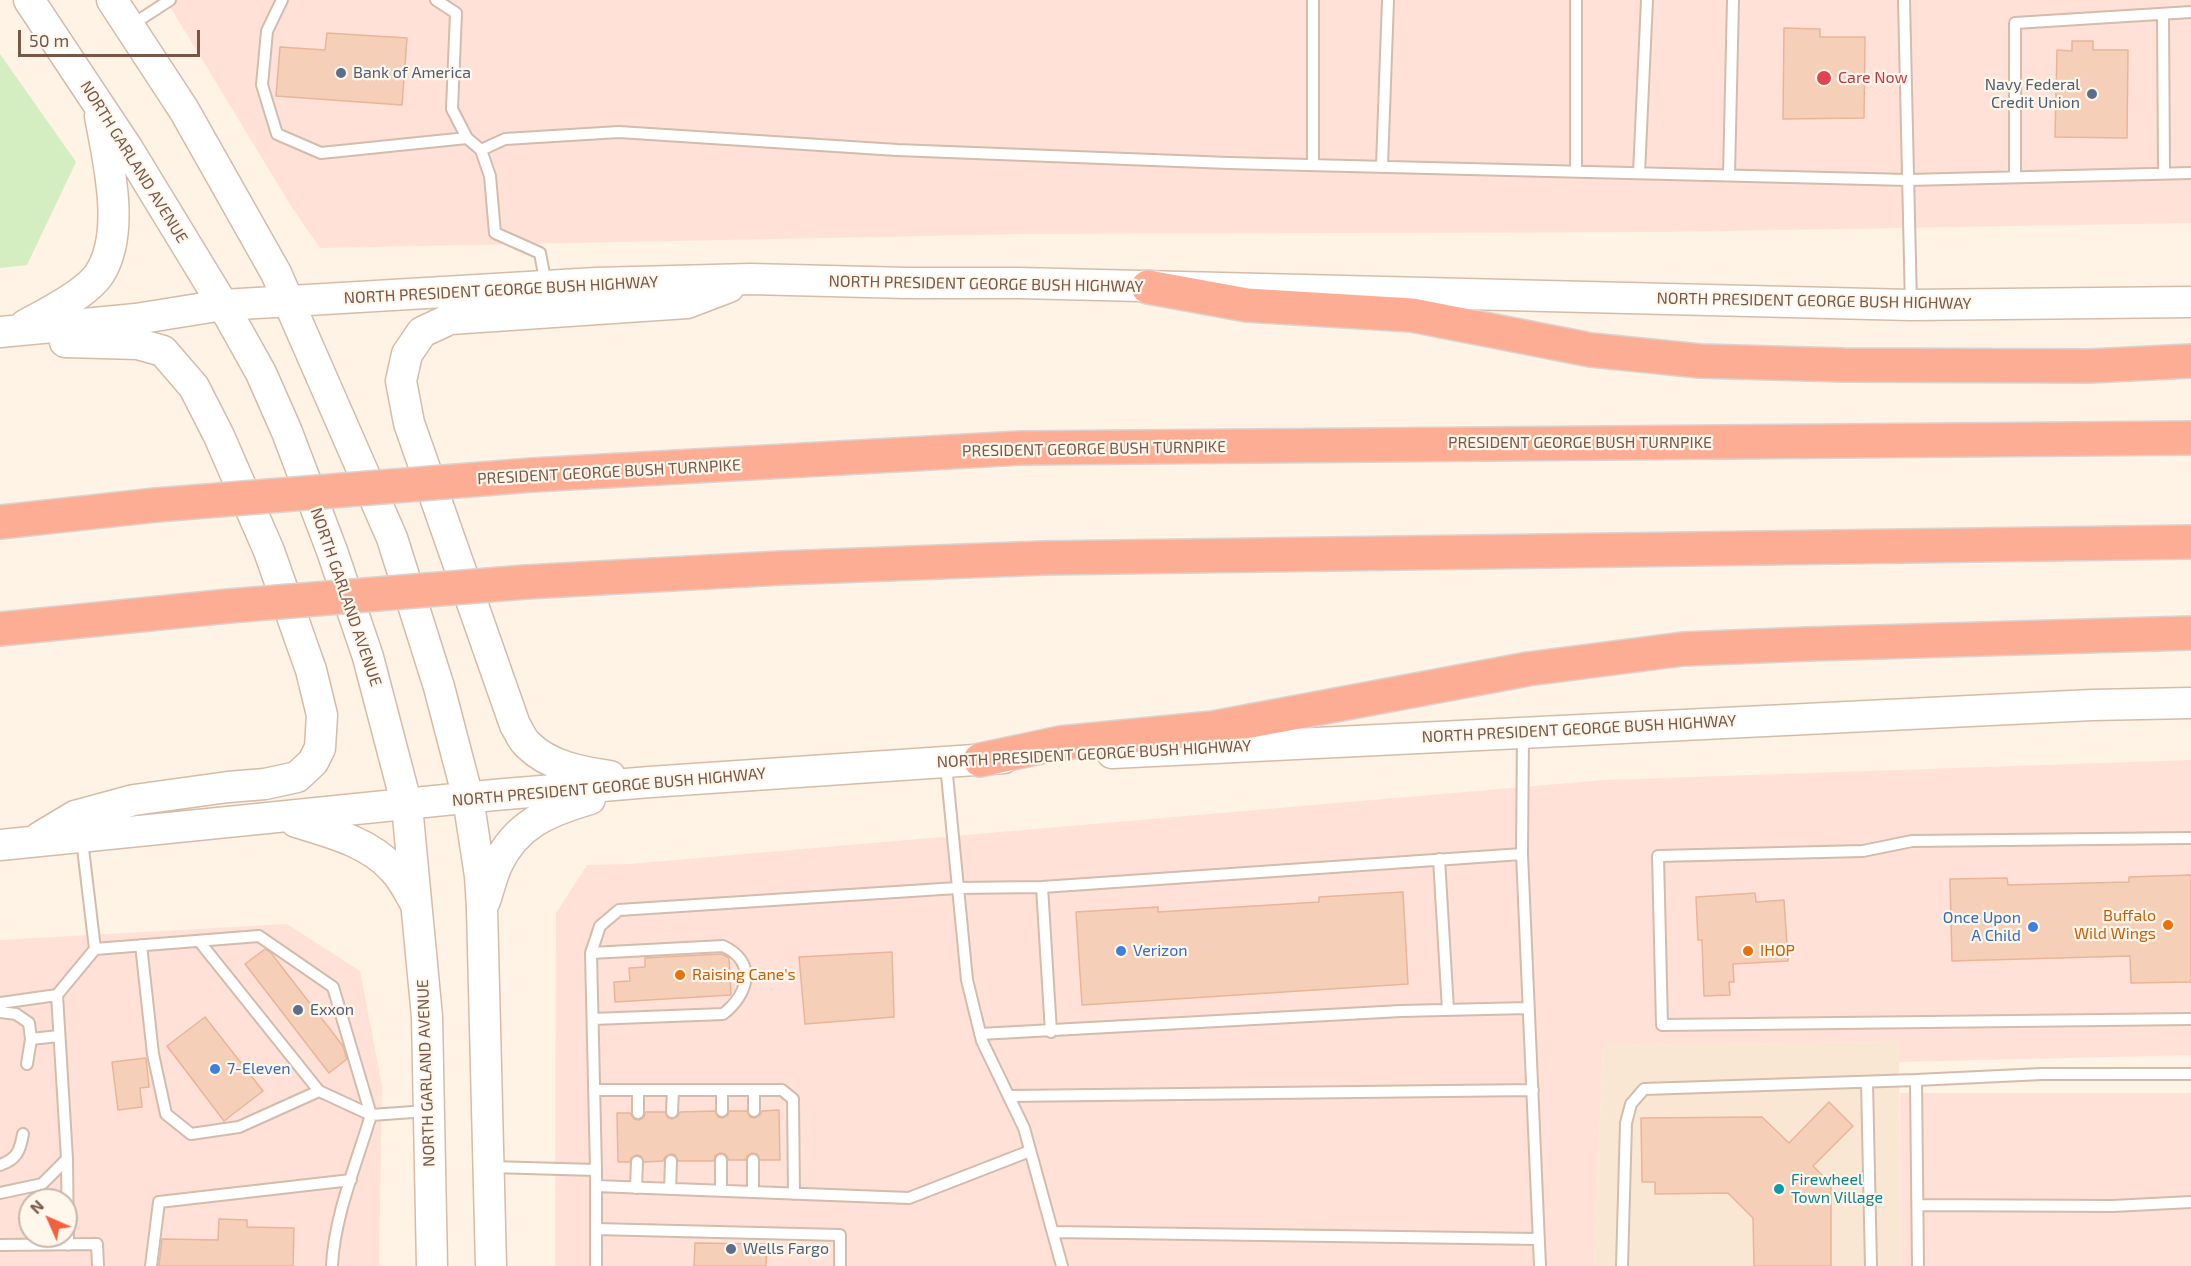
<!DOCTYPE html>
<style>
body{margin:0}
#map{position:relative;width:2191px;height:1266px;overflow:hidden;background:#fef3e4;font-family:"Exo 2",sans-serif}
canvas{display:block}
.north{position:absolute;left:18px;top:1188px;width:60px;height:60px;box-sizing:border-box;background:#fff7ec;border:2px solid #c9b7aa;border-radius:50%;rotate:315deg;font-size:16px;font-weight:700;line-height:24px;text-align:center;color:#795747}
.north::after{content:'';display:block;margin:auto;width:21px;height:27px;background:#f3603e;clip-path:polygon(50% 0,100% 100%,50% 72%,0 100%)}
.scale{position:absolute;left:18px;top:30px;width:182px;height:27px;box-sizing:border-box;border:3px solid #795747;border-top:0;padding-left:8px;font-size:18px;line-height:21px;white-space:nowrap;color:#795747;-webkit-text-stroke:4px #fff7ec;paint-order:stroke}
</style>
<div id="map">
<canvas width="2191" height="1266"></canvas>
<div class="north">N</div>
<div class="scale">50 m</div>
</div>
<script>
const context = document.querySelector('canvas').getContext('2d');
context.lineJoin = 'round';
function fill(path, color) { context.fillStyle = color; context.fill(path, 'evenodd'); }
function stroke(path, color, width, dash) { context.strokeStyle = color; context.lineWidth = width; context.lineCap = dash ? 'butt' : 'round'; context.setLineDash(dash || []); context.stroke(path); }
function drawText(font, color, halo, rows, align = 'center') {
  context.font = font + ' "Exo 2",sans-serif'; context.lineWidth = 4.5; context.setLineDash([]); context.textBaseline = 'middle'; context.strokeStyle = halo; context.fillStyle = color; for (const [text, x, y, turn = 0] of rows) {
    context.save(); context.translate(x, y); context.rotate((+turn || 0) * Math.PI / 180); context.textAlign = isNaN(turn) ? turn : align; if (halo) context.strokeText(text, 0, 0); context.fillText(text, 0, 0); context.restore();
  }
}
fill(new Path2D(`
 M 1899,1042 L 1901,1266 L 1594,1266 L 1603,1045 Z`), '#f9e7d4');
fill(new Path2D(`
 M 166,0 L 2191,0 L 2191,223 L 1665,232 L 1024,234 L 320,248 L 291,206 Z
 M 2191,760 L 2191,1055 L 1899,1062 L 1899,1042 L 1603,1045 L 1594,1266 L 555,1266 L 556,913 L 587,865 L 629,864 L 1604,780 Z
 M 287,924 L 360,971 L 382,1086 L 379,1266 L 0,1266 L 0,940 ZM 30,1200 L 66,1200 L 66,1236 L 30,1236 Z
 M 1900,1093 L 2191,1093 L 2191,1266 L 1901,1266 Z`), '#ffe1d7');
fill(new Path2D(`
 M 0,54 L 76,162 L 27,265 L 0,268 Z`), '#d4edc1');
const building = new Path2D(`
 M 1784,28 L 1820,29 L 1820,37 L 1865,37 L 1864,118 L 1783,119 Z
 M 327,33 L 407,38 L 402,105 L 276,96 L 280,47 L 325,50 Z
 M 2072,41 L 2093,41 L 2093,50 L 2128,50 L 2127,138 L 2055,137 L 2057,50 L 2072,51 Z
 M 2191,875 L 2191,982 L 2131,983 L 2130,956 L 1952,961 L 1950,879 L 2007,878 L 2008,885 L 2129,882 L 2129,877 Z
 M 1403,892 L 1408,984 L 1082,1005 L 1076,912 L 1158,907 L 1158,912 L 1319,902 L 1319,897 Z
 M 1755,893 L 1756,902 L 1784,900 L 1788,961 L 1733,964 L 1734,982 L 1729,982 L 1730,995 L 1704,996 L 1702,940 L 1698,940 L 1696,897 Z
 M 265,949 L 271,953 L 343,1046 L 347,1059 L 329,1073 L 245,964 Z
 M 892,952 L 894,1017 L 805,1024 L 799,957 Z
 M 722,954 L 729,958 L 731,995 L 615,1002 L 614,982 L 630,981 L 629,968 L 645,967 L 645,958 Z
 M 205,1017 L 263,1091 L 224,1121 L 167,1046 Z
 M 146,1058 L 149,1087 L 140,1088 L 142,1107 L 118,1110 L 112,1062 Z
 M 1829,1102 L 1853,1126 L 1813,1166 L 1831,1184 L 1831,1266 L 1754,1266 L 1753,1218 L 1728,1193 L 1655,1194 L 1655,1182 L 1642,1182 L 1641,1118 L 1762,1117 L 1789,1143 Z
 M 779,1110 L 780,1160 L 760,1160 L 757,1154 L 752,1153 L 747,1156 L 746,1160 L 729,1160 L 725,1154 L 720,1153 L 715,1156 L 714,1161 L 678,1161 L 675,1155 L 671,1154 L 665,1157 L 663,1161 L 644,1162 L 641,1156 L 637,1155 L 631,1158 L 630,1162 L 618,1162 L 617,1113 L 630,1113 L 634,1119 L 639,1120 L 644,1117 L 645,1112 L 665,1112 L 668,1118 L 672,1119 L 678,1116 L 680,1112 L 715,1111 L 718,1117 L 723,1118 L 728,1115 L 729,1111 L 747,1111 L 750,1117 L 755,1118 L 760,1115 L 762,1111 Z
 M 219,1219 L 247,1220 L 247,1227 L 294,1228 L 293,1266 L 159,1266 L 162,1239 L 218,1240 Z
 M 695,1243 L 767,1244 L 766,1266 L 694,1266 Z`);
fill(building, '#f6cfb9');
stroke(building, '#eab498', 1.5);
const lane = new Path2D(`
 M 282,0 L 267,31 L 262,85 L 277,134 L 321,153 L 467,138
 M 436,0 L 456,13 L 452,109 L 467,138 L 481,150 L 505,139 L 619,132 L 897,150 L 1229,163 L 1908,180 L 2191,173
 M 1904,0 L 1911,305
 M 2163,14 L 2164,173
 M 130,26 L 170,0
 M 481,150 L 490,176 L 495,233 L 540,253 L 546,285
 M 1313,165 L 1313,0
 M 1382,166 L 1388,0
 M 1576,171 L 1576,0
 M 1639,173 L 1647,0
 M 1729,175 L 1733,0
 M 2015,176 L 2015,23 L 2191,12
 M 946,765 L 967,980 L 982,1041 L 1024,1128 L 1062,1266
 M 2191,838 L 1912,841 L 1863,851 L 1658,856 L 1662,1025 L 2191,1019
 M 82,840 L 95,949 L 259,936 L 333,987 L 371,1115
 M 1522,854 L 1523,734
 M 1439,859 L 1448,1010
 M 1042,887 L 1051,1032
 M 199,941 L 319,1091 L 371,1115
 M 141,945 L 153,1054 L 166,1114 L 191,1134 L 239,1127 L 319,1091
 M 591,953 L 723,946 C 758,962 748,995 723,1014 L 593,1019
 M 57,995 L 67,1159 L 68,1245
 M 0,1003 L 57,995 L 95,949
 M 0,1012 L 16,1014 L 29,1023 L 31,1039 L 27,1064
 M 980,1034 L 1401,1011 L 1529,1008
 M 31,1039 L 59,1036
 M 1867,1082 L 1871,1266
 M 594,1090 L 782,1090 L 793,1099 L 794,1194
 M 1009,1096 L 1533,1090
 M 722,1111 L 722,1090
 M 754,1111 L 754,1090
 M 672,1112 L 673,1090
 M 638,1113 L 638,1090
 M 721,1160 L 721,1191
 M 0,1165 C 17,1159 20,1151 23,1134
 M 491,1167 L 596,1170 L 596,1266
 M 596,1170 L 591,953 L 600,926 L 619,910 L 957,888 L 1042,887 L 1522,854 L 1540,1266
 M 596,1186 L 909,1198 L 1030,1151
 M 636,1188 L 637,1162
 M 670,1189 L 671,1161
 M 753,1192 L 753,1160
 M 0,1193 L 42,1184 L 67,1159
 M 1918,1205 L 2113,1206 L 2191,1202
 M 596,1229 L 840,1235 L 840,1266
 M 1053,1232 L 1539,1239
 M 0,1245 L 97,1244 L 98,1266
 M 151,1266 L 159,1202 L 351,1180
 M 332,1266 C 334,1217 357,1162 371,1115 L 427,1111
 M 1622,1266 L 1626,1123 L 1631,1104 L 1644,1089 L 1916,1080
 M 1918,1266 L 1916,1080 L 2042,1074 L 2191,1074`);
const secondary = new Path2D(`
 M 29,0 L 128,149 L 223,305 L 261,373 L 287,432 L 332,551 L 368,657 L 407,806 L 427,1017 L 432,1266
 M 112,0 L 184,110 L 276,273 L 392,538 L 439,687 L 468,798 L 480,876 L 482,908 L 491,1266
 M 25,325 C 46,314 88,293 100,273 C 126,231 108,161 100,116
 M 0,332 L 136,319 L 223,305 L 596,283 L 751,279 L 907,283 L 1019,283 L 1911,305 L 2191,302
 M 1112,753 L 2092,705 L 2191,703
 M 610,776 C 581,772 549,766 528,745 C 522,740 519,731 515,725 L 409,423 L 401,381 L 407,354 L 422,332 L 450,319 L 687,303 L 729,287
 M 296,822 C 329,832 369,842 393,869 C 402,878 408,890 414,901
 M 40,837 L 75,816 L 134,800 L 228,787 L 265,784 L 297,777 L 313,762 L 320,748 L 322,715 L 311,670 L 269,551 L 219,436 L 194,387 L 163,351 L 138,344 L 65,342
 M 0,845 L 494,795 L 650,782 L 1004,758
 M 485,901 C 489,889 492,876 497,865 C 516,824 549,811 590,799`);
const highway = new Path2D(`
 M 1148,287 L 1247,305 L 1412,315 L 1591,350 L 1700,361 L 1844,365 L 2090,366 L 2191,361
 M 532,475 L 1021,448 L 2191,438
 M 0,522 L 156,505
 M 526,582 L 781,568 L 1044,558 L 2191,542
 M 0,629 L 229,606
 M 980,760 L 1060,743 L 1213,728 L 1528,669 L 1683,649 L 1808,644 L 2191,633`);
stroke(lane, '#d3bcab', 14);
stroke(secondary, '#d6bba9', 33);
stroke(highway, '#dcd3cf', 36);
stroke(lane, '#fff', 10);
stroke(secondary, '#fff', 30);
stroke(highway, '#fead95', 33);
const highwayBridge = new Path2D(`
 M 156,505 L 532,475
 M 229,606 L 526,582`);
stroke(highwayBridge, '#dcd3cf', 36, []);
stroke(highwayBridge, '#fead95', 33);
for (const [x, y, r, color] of [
 [341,73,6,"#5c6f8a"],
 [1824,78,8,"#e0444e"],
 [2092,94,6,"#5c6f8a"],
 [2168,925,6,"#e8710a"],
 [2033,927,6,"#3f7fe0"],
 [1121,951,6,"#3f7fe0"],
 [1748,951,6,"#e8710a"],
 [680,975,6,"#e8710a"],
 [298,1010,6,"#5c6f8a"],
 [215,1069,6,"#3f7fe0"],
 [1779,1189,6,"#0f9aa8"],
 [731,1249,6,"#5c6f8a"]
]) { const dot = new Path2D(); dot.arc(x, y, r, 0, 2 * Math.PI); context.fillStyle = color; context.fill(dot); stroke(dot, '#fff7ec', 2); }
drawText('16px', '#4e5e75', '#fff7ec', [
 ["Bank of America",353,73],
 ["Navy Federal",2080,85,"right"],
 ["Credit Union",2080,103,"right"],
 ["Exxon",310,1010],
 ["Wells Fargo",743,1249]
], 'left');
drawText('16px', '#be3a42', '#fff7ec', [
 ["Care Now",1838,78]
], 'left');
drawText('16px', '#795747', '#fff7ec', [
 ["NORTH GARLAND AVENUE",134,162,58],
 ["NORTH PRESIDENT GEORGE BUSH HIGHWAY",986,284,1],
 ["NORTH PRESIDENT GEORGE BUSH HIGHWAY",501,290,-3],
 ["NORTH PRESIDENT GEORGE BUSH HIGHWAY",1814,301,1],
 ["PRESIDENT GEORGE BUSH TURNPIKE",1580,443],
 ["PRESIDENT GEORGE BUSH TURNPIKE",1094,449,-1],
 ["PRESIDENT GEORGE BUSH TURNPIKE",609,472,-3],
 ["NORTH GARLAND AVENUE",346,597,71],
 ["NORTH PRESIDENT GEORGE BUSH HIGHWAY",1579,729,-3],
 ["NORTH PRESIDENT GEORGE BUSH HIGHWAY",1094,754,-3],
 ["NORTH PRESIDENT GEORGE BUSH HIGHWAY",609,787,-5],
 ["NORTH GARLAND AVENUE",426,1073,-92]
]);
drawText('16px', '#c56008', '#fff7ec', [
 ["Buffalo",2156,916,"right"],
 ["Wild Wings",2156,934,"right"],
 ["IHOP",1760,951],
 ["Raising Cane's",692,975]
], 'left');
drawText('16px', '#366cbe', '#fff7ec', [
 ["Once Upon",2021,918,"right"],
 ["A Child",2021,936,"right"],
 ["Verizon",1133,951],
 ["7-Eleven",227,1069]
], 'left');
drawText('16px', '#0d838f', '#fff7ec', [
 ["Firewheel",1791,1180],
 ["Town Village",1791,1198]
], 'left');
</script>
